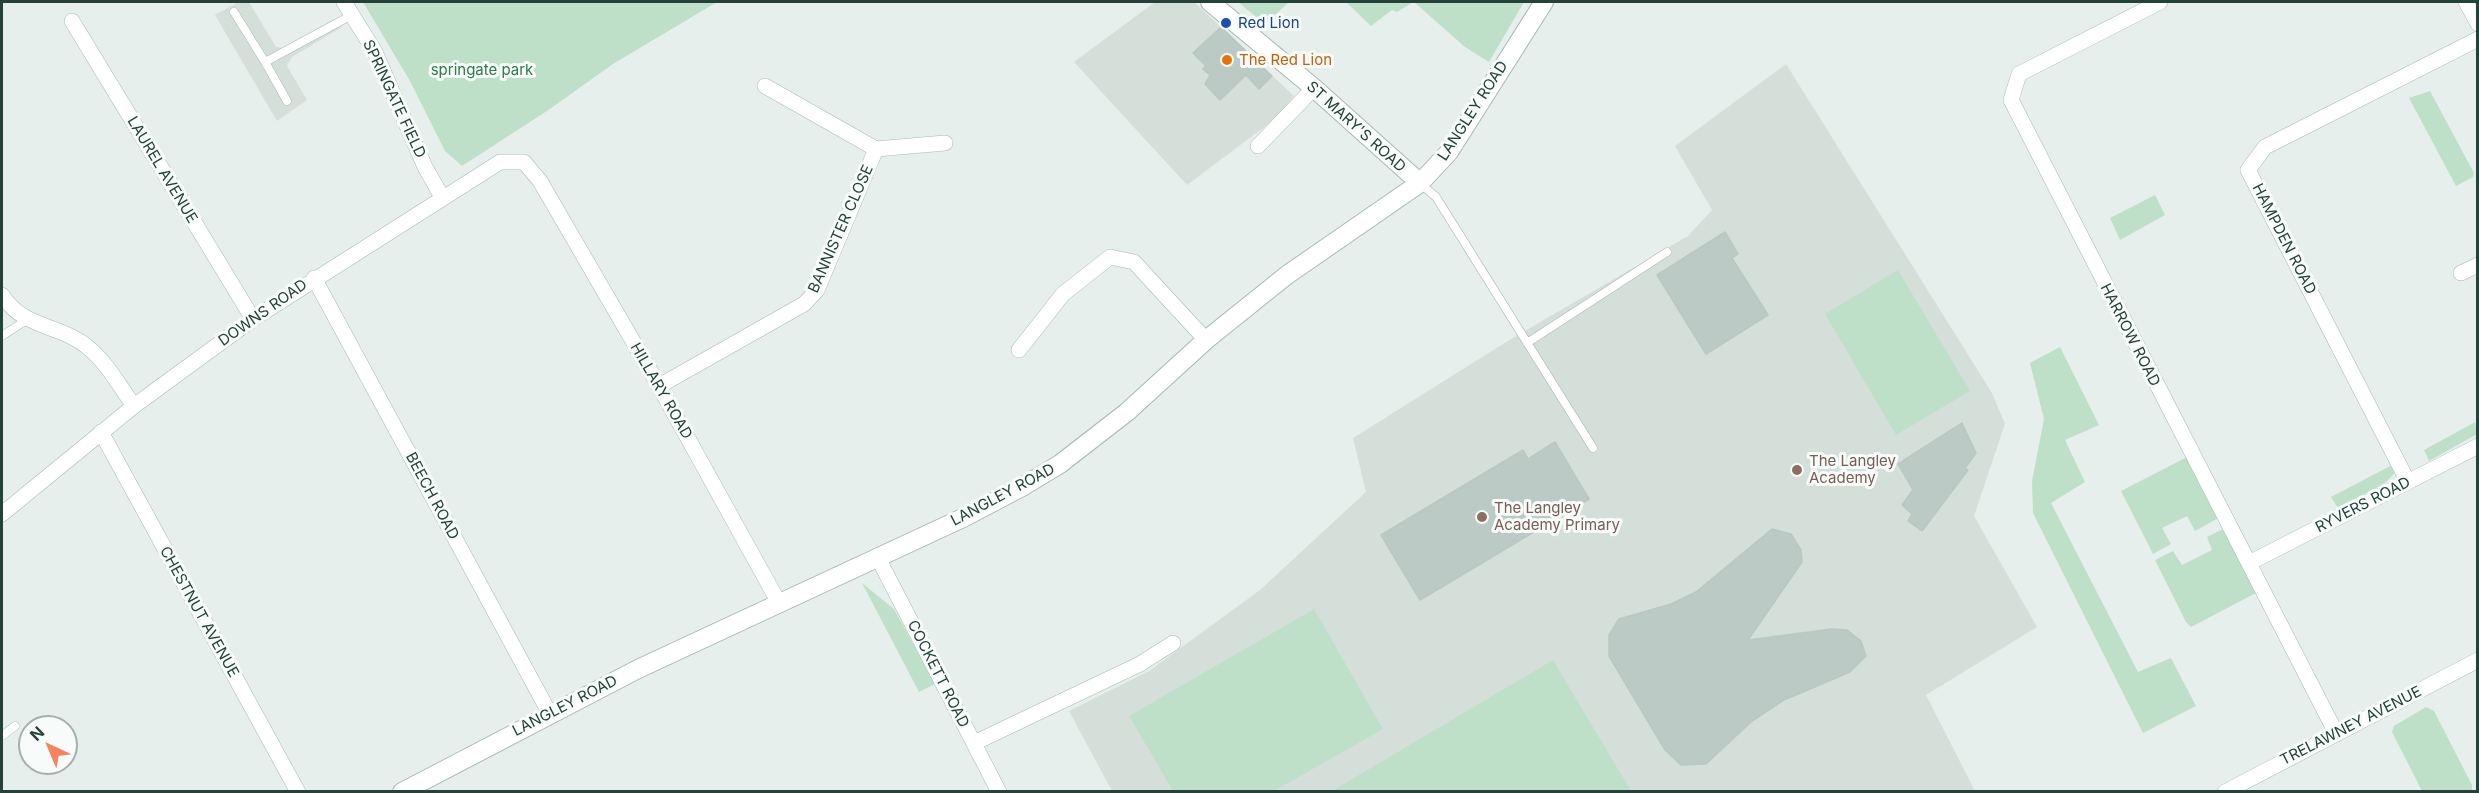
<!DOCTYPE html>
<style>
body{margin:0}
#map{position:relative;width:2479px;height:793px;overflow:hidden;background:#e6efeb;font-family:Inter,sans-serif}
canvas{display:block}
.frame{position:absolute;inset:0;border:3px solid #24423a;pointer-events:none}
.north{position:absolute;left:18px;top:715px;width:60px;height:60px;box-sizing:border-box;background:#f7fbf9;border:2px solid #a3b1ad;border-radius:50%;rotate:316deg;font-size:16px;font-weight:700;line-height:24px;text-align:center;color:#24423a}
.north::after{content:'';display:block;margin:auto;width:21px;height:27px;background:#f4845f;clip-path:polygon(50% 0,100% 100%,50% 72%,0 100%)}
</style>
<div id="map">
<canvas width="2479" height="793"></canvas>
<div class="frame"></div>
<div class="north">N</div>
</div>
<script>
const context = document.querySelector('canvas').getContext('2d');
context.lineJoin = 'round';
function fill(path, color) { context.fillStyle = color; context.fill(path, 'evenodd'); }
function stroke(path, color, width, dash) { context.strokeStyle = color; context.lineWidth = width; context.lineCap = dash ? 'butt' : 'round'; context.setLineDash(dash || []); context.stroke(path); }
function drawText(font, color, halo, rows, align = 'center') {
  context.font = font + ' Inter,sans-serif'; context.lineWidth = 6; context.setLineDash([]); context.textBaseline = 'middle'; context.strokeStyle = halo; context.fillStyle = color; for (const [text, x, y, turn = 0] of rows) {
    context.save(); context.translate(x, y); context.rotate((+turn || 0) * Math.PI / 180); context.textAlign = isNaN(turn) ? turn : align; if (halo) context.strokeText(text, 0, 0); context.fillText(text, 0, 0); context.restore();
  }
}
fill(new Path2D(`
 M 238,2 L 249,2 L 276,47 L 285,48 L 335,19 L 342,27 L 292,57 L 287,66 L 307,100 L 277,121 L 215,15 Z
 M 1155,2 L 1194,2 L 1294,96 L 1275,119 L 1187,185 L 1074,62 Z
 M 1786,64 L 1992,393 L 2005,424 L 1974,516 L 2037,627 L 1926,695 L 1975,791 L 1112,791 L 1069,711 L 1149,671 L 1260,590 L 1366,492 L 1353,438 L 1511,339 L 1688,236 L 1712,210 L 1675,146 Z`), '#d4dfda');
fill(new Path2D(`
 M 363,2 L 717,2 L 613,64 L 547,111 L 462,166 L 445,151 L 410,81 Z
 M 1238,2 L 1289,2 L 1265,24 Z
 M 1346,2 L 1413,2 L 1397,12 L 1392,10 L 1371,26 Z
 M 1414,2 L 1524,2 L 1489,62 L 1465,47 Z
 M 2430,91 L 2474,173 L 2473,177 L 2456,186 L 2409,98 Z
 M 2155,195 L 2165,215 L 2120,240 L 2110,218 Z
 M 1898,270 L 1970,391 L 1896,435 L 1825,314 Z
 M 2060,347 L 2099,425 L 2065,440 L 2085,482 L 2051,503 L 2138,672 L 2171,658 L 2196,706 L 2143,733 L 2033,513 L 2032,481 L 2044,419 L 2030,363 Z
 M 2475,422 L 2477,434 L 2429,461 L 2424,450 Z
 M 2187,457 L 2220,517 L 2195,531 L 2187,516 L 2162,528 L 2171,544 L 2153,554 L 2121,491 Z
 M 2394,464 L 2394,474 L 2384,484 L 2338,508 L 2331,497 Z
 M 2225,528 L 2256,593 L 2191,627 L 2186,622 L 2155,560 L 2173,551 L 2182,565 L 2212,550 L 2207,537 Z
 M 862,583 L 894,609 L 935,684 L 919,692 Z
 M 1314,609 L 1383,729 L 1274,791 L 1173,791 L 1129,716 Z
 M 1553,660 L 1631,791 L 1332,791 Z
 M 2426,707 L 2434,711 L 2472,785 L 2472,791 L 2422,791 L 2392,732 L 2394,726 Z`), '#bfe0c8');
const building = new Path2D(`
 M 1221,27 L 1272,76 L 1259,89 L 1246,75 L 1220,100 L 1205,84 L 1210,75 L 1203,69 L 1206,66 L 1193,53 Z
 M 1725,232 L 1738,254 L 1732,258 L 1768,315 L 1706,354 L 1657,275 Z
 M 1962,423 L 1976,453 L 1965,468 L 1968,470 L 1922,531 L 1908,521 L 1912,514 L 1902,505 L 1913,490 L 1898,464 Z
 M 1555,442 L 1589,499 L 1420,600 L 1381,535 L 1523,450 L 1528,459 Z
 M 1772,529 L 1791,534 L 1801,550 L 1802,562 L 1748,640 L 1832,629 L 1847,630 L 1861,641 L 1866,656 L 1850,672 L 1784,700 L 1751,722 L 1706,764 L 1681,765 L 1665,750 L 1609,656 L 1609,635 L 1619,619 L 1671,604 L 1696,592 Z`);
fill(building, '#bbcac4');
stroke(building, '#b8c9c2', 1.5);
const service = new Path2D(`
 M 234,12 L 265,62 L 352,15
 M 265,62 L 287,101
 M 1421,184 L 1436,197 L 1593,448
 M 2,336 L 28,319
 M 1527,343 L 1667,252
 M 2,736 L 15,726`);
const minor = new Path2D(`
 M 344,2 L 375,52 L 425,167 L 442,197
 M 2160,2 L 2019,74 L 2011,100 L 2336,733
 M 2466,2 L 2478,24
 M 72,21 L 253,319
 M 1258,146 L 1314,88
 M 876,149 L 945,143
 M 2461,273 L 2478,265
 M 314,278 L 550,714
 M 2,295 C 20,323 46,324 72,337 C 101,351 116,381 134,406
 M 1019,350 L 1063,294 L 1110,257 L 1134,262 L 1206,340
 M 659,386 L 804,304 L 817,290 L 876,149 L 765,86
 M 101,432 L 298,792
 M 2408,482 L 2248,170 L 2265,147 L 2478,39
 M 2,514 L 134,406 L 253,319 L 500,162 L 524,162 L 540,181 L 659,386 L 779,603
 M 877,556 L 999,792
 M 2249,563 L 2478,446
 M 974,743 L 1140,664 L 1173,643
 M 2225,792 L 2478,660`);
const tertiary = new Path2D(`
 M 1210,2 L 1314,88 L 1420,183
 M 402,792 L 638,669 L 965,517 L 1022,487 L 1060,464 L 1127,412 L 1206,340 L 1287,275 L 1420,183 L 1449,152 L 1544,2`);
stroke(service, '#a8b8b2', 9);
stroke(minor, '#a8b8b2', 16);
stroke(tertiary, '#a8b8b2', 20);
stroke(service, '#fff', 8);
stroke(minor, '#fff', 15);
stroke(tertiary, '#fff', 18);
for (const [x, y, r, color] of [
 [1226,23,6,"#1a4fb4"],
 [1227,60,6,"#e8710a"],
 [1797,470,6,"#8d6e63"],
 [1482,517,6,"#8d6e63"]
]) { const dot = new Path2D(); dot.arc(x, y, r, 0, 2 * Math.PI); context.fillStyle = color; context.fill(dot); stroke(dot, '#f7fbf9', 2); }
drawText('15px', '#164399', '#f7fbf9', [
 ["Red Lion",1238,23]
], 'left');
drawText('15px', '#c56008', '#f7fbf9', [
 ["The Red Lion",1239,60]
], 'left');
drawText('15px', '#2d7a4b', '#f7fbf9', [
 ["springate park",482,70]
]);
drawText('15px', '#24423a', '#f7fbf9', [
 ["SPRINGATE FIELD",394,99,65],
 ["LANGLEY ROAD",1473,111,-57],
 ["ST MARY'S ROAD",1356,127,42],
 ["LAUREL AVENUE",162,170,59],
 ["BANNISTER CLOSE",841,229,-66],
 ["HAMPDEN ROAD",2284,239,63],
 ["DOWNS ROAD",263,313,-35],
 ["HARROW ROAD",2130,335,63],
 ["HILLARY ROAD",661,391,60],
 ["LANGLEY ROAD",1003,495,-28],
 ["BEECH ROAD",432,496,62],
 ["RYVERS ROAD",2363,505,-27],
 ["CHESTNUT AVENUE",199,612,61],
 ["COCKETT ROAD",938,674,63],
 ["LANGLEY ROAD",565,706,-27],
 ["TRELAWNEY AVENUE",2351,726,-27]
]);
drawText('15px', '#785e54', '#f7fbf9', [
 ["The Langley",1809,461],
 ["Academy",1809,478],
 ["The Langley",1494,508],
 ["Academy Primary",1494,525]
], 'left');
</script>
